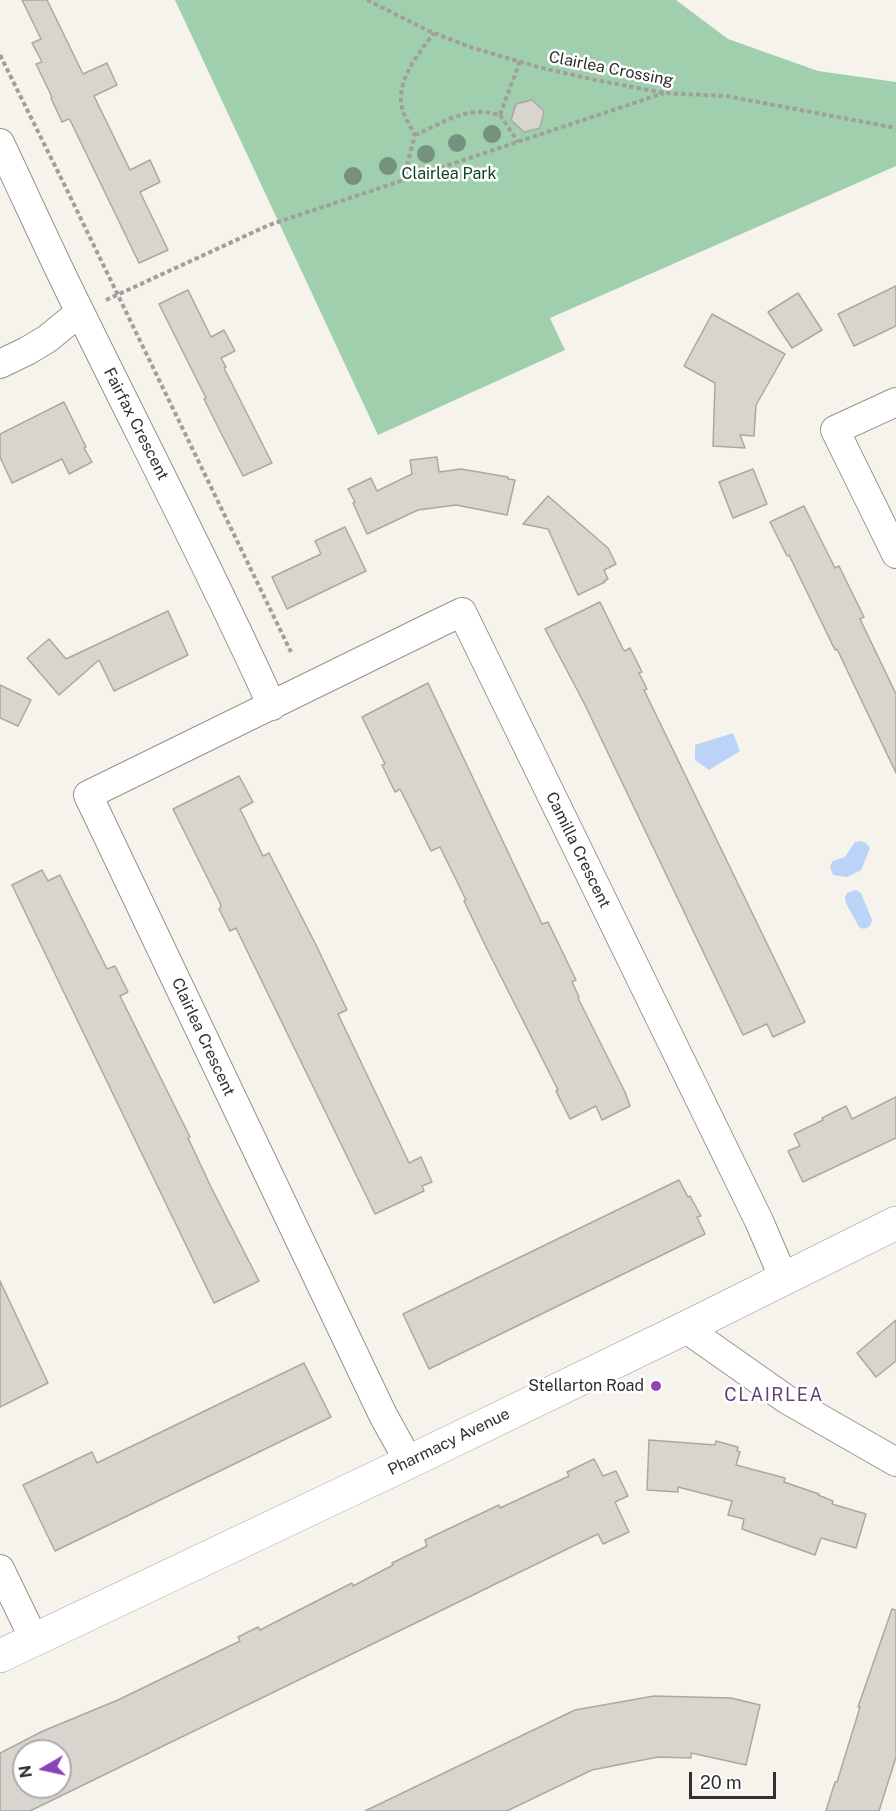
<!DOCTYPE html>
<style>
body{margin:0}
#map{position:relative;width:896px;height:1811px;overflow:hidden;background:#f6f3ec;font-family:"Public Sans",sans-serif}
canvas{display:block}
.north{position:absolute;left:12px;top:1739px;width:60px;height:60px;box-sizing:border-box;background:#fff;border:2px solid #acacab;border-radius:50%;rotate:261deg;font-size:16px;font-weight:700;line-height:24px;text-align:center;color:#302f2d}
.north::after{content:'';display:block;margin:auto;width:21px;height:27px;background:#8a44b8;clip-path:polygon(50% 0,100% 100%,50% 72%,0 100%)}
.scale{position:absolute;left:689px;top:1772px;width:87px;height:27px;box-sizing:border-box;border:3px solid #302f2d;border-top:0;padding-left:8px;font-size:18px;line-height:21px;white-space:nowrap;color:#302f2d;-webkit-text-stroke:4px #fff;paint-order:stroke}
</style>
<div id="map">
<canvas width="896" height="1811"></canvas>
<div class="north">N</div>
<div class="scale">20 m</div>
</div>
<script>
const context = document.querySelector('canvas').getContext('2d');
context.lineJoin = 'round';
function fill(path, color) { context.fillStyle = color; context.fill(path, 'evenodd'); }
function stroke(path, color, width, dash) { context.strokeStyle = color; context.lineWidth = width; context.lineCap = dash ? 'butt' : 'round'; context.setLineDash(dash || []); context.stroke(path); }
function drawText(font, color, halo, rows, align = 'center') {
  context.font = font + ' "Public Sans",sans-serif'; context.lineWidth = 5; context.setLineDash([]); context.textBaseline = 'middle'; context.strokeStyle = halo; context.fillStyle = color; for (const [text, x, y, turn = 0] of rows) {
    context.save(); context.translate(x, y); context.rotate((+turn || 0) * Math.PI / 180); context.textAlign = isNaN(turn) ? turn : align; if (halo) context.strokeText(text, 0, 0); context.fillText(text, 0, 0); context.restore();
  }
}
fill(new Path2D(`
 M 175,0 L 676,0 L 728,39 L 818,71 L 896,82 L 896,166 L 550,318 L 565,350 L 378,435 Z`), '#a0cfae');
fill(new Path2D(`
 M 733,733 L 740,751 L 709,770 L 695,760 L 695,745 Z
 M 860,841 L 866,843 L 870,848 L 861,870 L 847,877 L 833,875 L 830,866 L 833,861 L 845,857 L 855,842 Z
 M 856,890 L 861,893 L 872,920 L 870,926 L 864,929 L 859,927 L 846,903 L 845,897 L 847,893 Z`), '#bad3f6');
const building = new Path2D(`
 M 22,0 L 47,0 L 83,74 L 107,63 L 117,85 L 94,96 L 130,170 L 150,160 L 160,182 L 140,192 L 168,250 L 139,263 L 70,120 L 69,119 L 62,122 L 51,98 L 52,97 L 36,64 L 42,62 L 32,43 L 41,39 Z
 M 532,100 L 544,111 L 540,128 L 524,132 L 511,120 L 516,104 Z
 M 896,286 L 896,326 L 854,346 L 838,314 Z
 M 188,290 L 211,337 L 224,330 L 235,351 L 221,358 L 226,367 L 224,368 L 272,463 L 243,476 L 220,431 L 204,399 L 206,398 L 159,304 Z
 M 798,293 L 822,330 L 792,348 L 768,312 Z
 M 712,314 L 785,354 L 756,405 L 754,436 L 740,435 L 745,448 L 713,446 L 715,383 L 684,366 Z
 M 64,402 L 86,447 L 84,448 L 92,462 L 69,474 L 62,459 L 12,483 L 0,457 L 0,434 Z
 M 437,457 L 439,472 L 461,469 L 508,477 L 508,479 L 515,480 L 507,515 L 456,505 L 418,510 L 367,534 L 353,503 L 355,502 L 348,489 L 371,478 L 377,491 L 412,474 L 410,460 Z
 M 753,469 L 767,504 L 733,518 L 719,482 Z
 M 548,496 L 608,548 L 616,564 L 604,570 L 608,579 L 604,581 L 605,582 L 578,595 L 548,529 L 523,524 Z
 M 804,506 L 835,568 L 839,566 L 864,617 L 860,619 L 896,694 L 896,773 L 837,649 L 835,650 L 789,555 L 787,556 L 770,522 Z
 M 345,527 L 366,571 L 287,609 L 272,577 L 321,554 L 315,541 Z
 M 600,602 L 623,649 L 625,651 L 630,648 L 642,672 L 639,673 L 647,689 L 644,690 L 805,1022 L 773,1037 L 767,1024 L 743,1035 L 584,703 L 545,629 Z
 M 168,611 L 188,655 L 114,691 L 99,660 L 59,695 L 27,658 L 49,639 L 66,659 Z
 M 428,683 L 542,924 L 548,922 L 576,980 L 572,982 L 579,997 L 578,998 L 625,1092 L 630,1106 L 602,1120 L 596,1106 L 570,1119 L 556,1091 L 558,1090 L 487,949 L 464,901 L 466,900 L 440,847 L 431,851 L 400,789 L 395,792 L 382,765 L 385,764 L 362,717 Z
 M 0,685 L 31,700 L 18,726 L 0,718 Z
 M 239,776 L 253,802 L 240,809 L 263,856 L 269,853 L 316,945 L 347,1010 L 338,1014 L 409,1163 L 421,1157 L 432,1182 L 422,1186 L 424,1191 L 375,1214 L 236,928 L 230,931 L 219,909 L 221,907 L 220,903 L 173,809 Z
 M 42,870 L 48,881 L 60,875 L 107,969 L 115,966 L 128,992 L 120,996 L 190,1137 L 188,1138 L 211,1187 L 259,1281 L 214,1303 L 12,885 Z
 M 896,1097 L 896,1138 L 803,1182 L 788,1151 L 800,1146 L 794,1134 L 823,1120 L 822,1118 L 846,1106 L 852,1119 Z
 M 679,1180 L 688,1197 L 690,1196 L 701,1216 L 697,1217 L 705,1234 L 429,1369 L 403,1314 Z
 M 0,1281 L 48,1383 L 0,1407 Z
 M 896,1320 L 896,1361 L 876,1377 L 857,1353 Z
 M 304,1363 L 331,1417 L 55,1551 L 23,1485 L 92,1452 L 97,1463 Z
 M 649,1440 L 715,1445 L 716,1441 L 738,1447 L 737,1451 L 740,1452 L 736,1465 L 785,1478 L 784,1482 L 819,1494 L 818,1495 L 833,1501 L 832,1504 L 866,1514 L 856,1548 L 821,1538 L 815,1555 L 742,1529 L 744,1519 L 728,1515 L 732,1501 L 678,1487 L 678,1492 L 647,1490 Z
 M 594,1459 L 603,1476 L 616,1471 L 628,1496 L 615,1502 L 629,1532 L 603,1544 L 598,1534 L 30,1811 L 0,1811 L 0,1753 L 43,1731 L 118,1700 L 240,1641 L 238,1637 L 258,1627 L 260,1630 L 352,1583 L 353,1586 L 393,1565 L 392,1563 L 427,1546 L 425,1540 L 499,1505 L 500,1508 L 569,1476 L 567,1472 ZM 24,1751 L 60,1751 L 60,1787 L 24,1787 Z
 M 892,1609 L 896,1610 L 896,1757 L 879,1811 L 826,1811 L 835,1782 L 837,1782 L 857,1717 L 860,1707 L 858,1707 Z
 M 654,1696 L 731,1698 L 760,1705 L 746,1765 L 691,1753 L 691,1758 L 658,1757 L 592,1770 L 507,1811 L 365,1811 L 575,1710 Z`);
fill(building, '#d8d5ce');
stroke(building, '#aba8a2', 1.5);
const minor = new Path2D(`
 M 0,143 C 27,200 52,256 80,312 C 144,443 212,573 272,706
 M 0,364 L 27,351 L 47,339 L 80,312
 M 896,402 L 835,430 L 896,554
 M 685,1328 L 786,1399 L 896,1462
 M 409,1462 L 383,1415 L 88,795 L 437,624 L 462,612 L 759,1221 L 784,1279
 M 0,1569 L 34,1639`);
const tertiary = new Path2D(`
 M 0,1656 L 409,1462 L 685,1328 L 896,1223`);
stroke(minor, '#96938c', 30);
stroke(tertiary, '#96938c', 34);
stroke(new Path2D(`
 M 367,0 L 429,31 L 470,47 L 538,67 L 591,79 L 664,93 L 726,96 L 896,128
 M 0,55 L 65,186 L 291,652
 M 500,115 L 518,142
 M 415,135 C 436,126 457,112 480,112 C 487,112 494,114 500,115 L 520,61
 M 403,180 L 415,135 C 411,128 407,121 404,114 C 392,85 418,54 434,33
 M 106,300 L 269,225 L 664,93`), '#a19f9a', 4, [4.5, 3]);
stroke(minor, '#fff', 28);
stroke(tertiary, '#fff', 33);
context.fillStyle = '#76927f';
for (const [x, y] of [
 [492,134],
 [457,143],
 [426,154],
 [388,166],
 [353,176]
]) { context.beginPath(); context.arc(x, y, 9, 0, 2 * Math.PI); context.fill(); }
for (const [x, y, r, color] of [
 [656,1386,6,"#8a44b8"]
]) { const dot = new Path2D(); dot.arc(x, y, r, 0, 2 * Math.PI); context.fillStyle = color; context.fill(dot); stroke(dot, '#fff', 2); }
drawText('16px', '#302f2d', '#fff', [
 ["Clairlea Crossing",611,69,11],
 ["Fairfax Crescent",136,424,63],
 ["Camilla Crescent",578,850,64],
 ["Clairlea Crescent",203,1037,65],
 ["Pharmacy Avenue",449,1442,-26]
]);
drawText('16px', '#0e4225', '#fff', [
 ["Clairlea Park",449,174]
]);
drawText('16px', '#302f2d', '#fff', [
 ["Stellarton Road",644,1386]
], 'right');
context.letterSpacing = '1.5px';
drawText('18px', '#62417b', '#fff', [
 ["CLAIRLEA",774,1395]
]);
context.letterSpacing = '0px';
</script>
